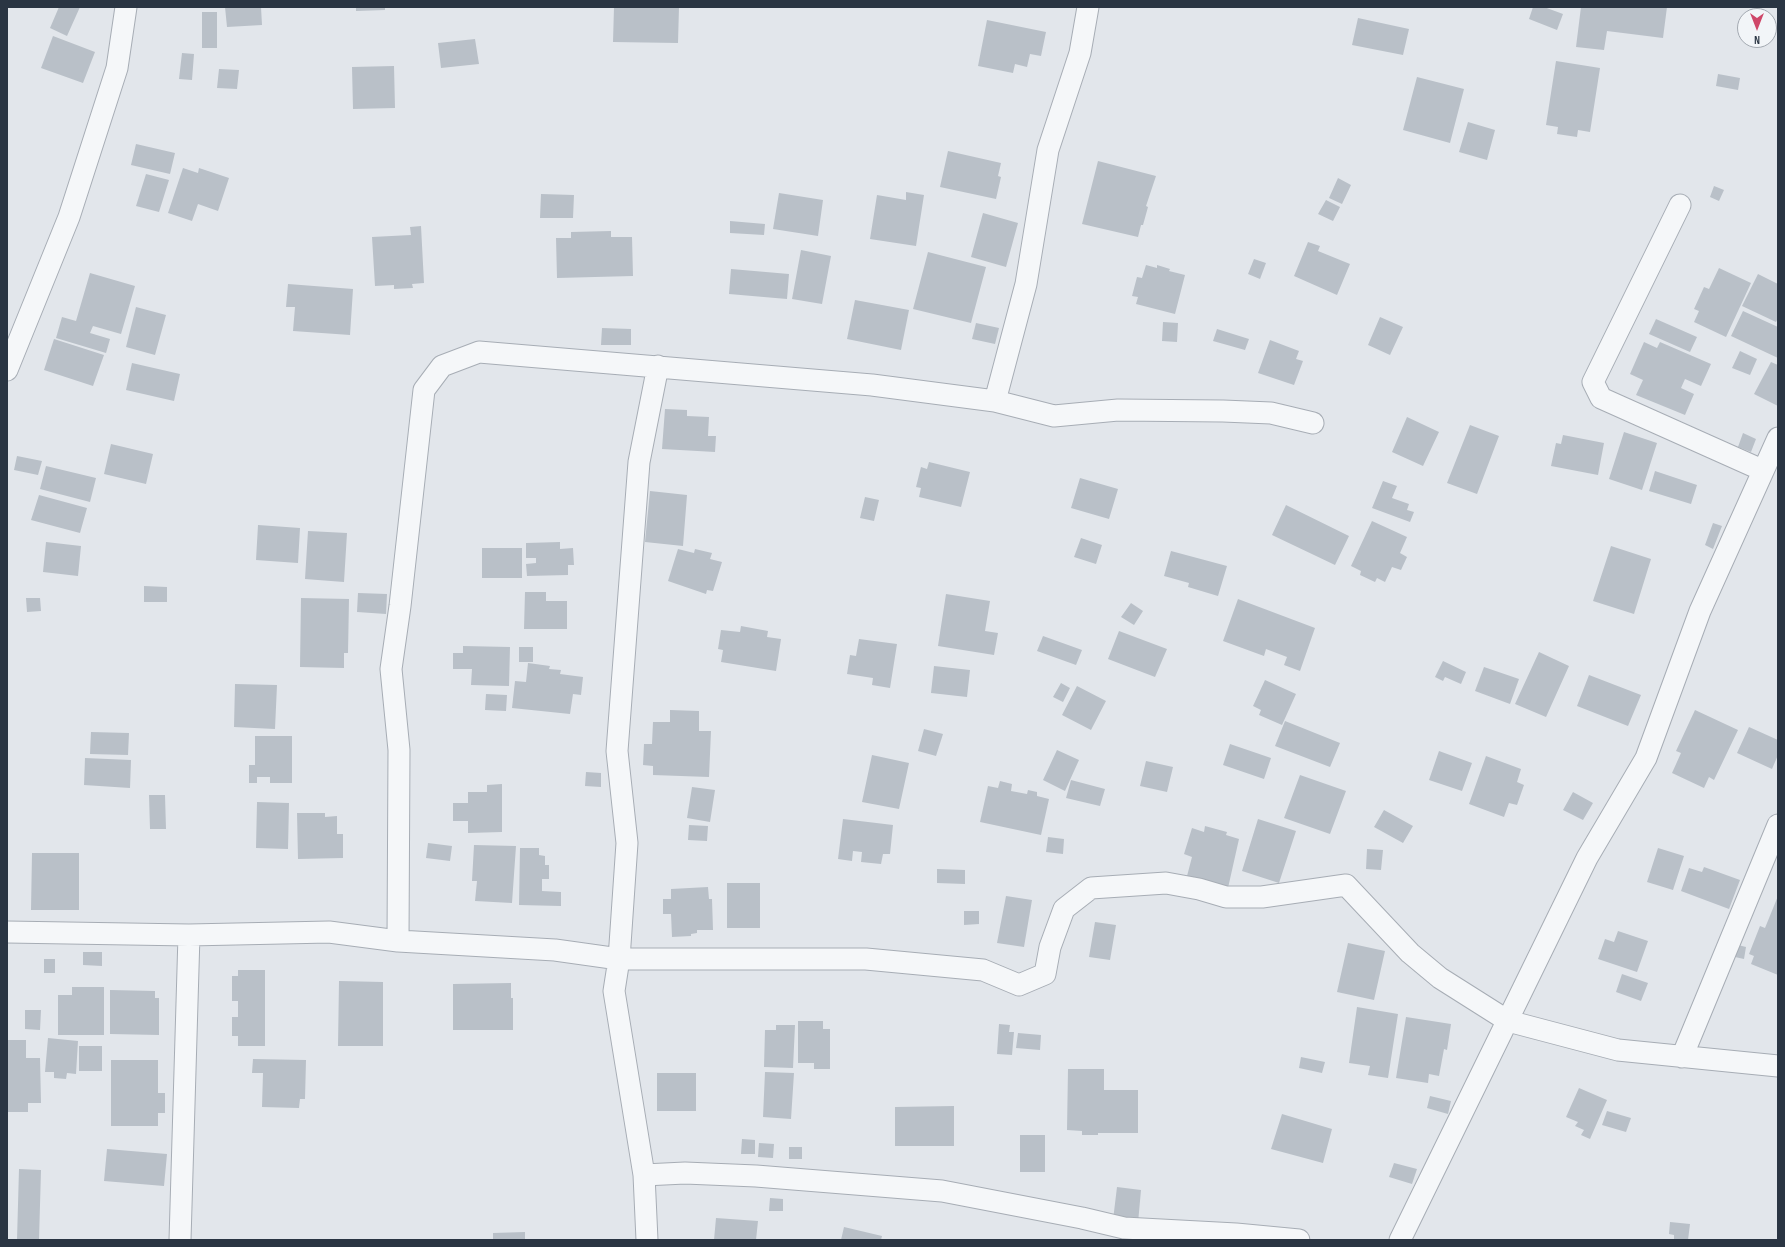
<!DOCTYPE html>
<style>
body{margin:0}
#map{position:relative;width:1785px;height:1247px;overflow:hidden;background:#e2e6eb;font-family:"Sofia Sans Condensed",sans-serif}
canvas{display:block}
.frame{position:absolute;inset:0;border:8px solid #2a3543;pointer-events:none}
.north{position:absolute;left:1737px;top:8px;width:40px;height:40px;box-sizing:border-box;background:#f2f5f8;border:1px solid #a2a8b0;border-radius:50%;rotate:180deg;font-size:11px;font-weight:700;line-height:16px;text-align:center;color:#2a3543}
.north::after{content:'';display:block;margin:auto;width:14px;height:18px;background:#cf4769;clip-path:polygon(50% 0,100% 100%,50% 72%,0 100%)}
</style>
<div id="map">
<canvas width="1785" height="1247"></canvas>
<div class="frame"></div>
<div class="north">N</div>
</div>
<script>
const context = document.querySelector('canvas').getContext('2d');
context.lineJoin = 'round';
function fill(path, color) { context.fillStyle = color; context.fill(path, 'evenodd'); }
function stroke(path, color, width, dash) { context.strokeStyle = color; context.lineWidth = width; context.lineCap = dash ? 'butt' : 'round'; context.setLineDash(dash || []); context.stroke(path); }
fill(new Path2D(`
 M 59,7 L 80,7 L 67,36 L 50,28 Z
 M 225,7 L 261,7 L 262,25 L 227,27 Z
 M 356,7 L 385,7 L 385,10 L 356,11 Z
 M 614,7 L 679,7 L 678,43 L 613,42 Z
 M 1533,7 L 1544,7 L 1563,14 L 1557,30 L 1529,19 Z
 M 1581,7 L 1667,7 L 1663,38 L 1607,31 L 1604,50 L 1576,47 Z
 M 202,12 L 217,12 L 217,48 L 202,48 Z
 M 1358,18 L 1409,29 L 1403,55 L 1352,45 Z
 M 987,20 L 1046,32 L 1041,56 L 1030,54 L 1027,67 L 1015,64 L 1013,73 L 978,66 Z
 M 53,36 L 95,52 L 83,83 L 41,68 Z
 M 475,39 L 479,64 L 441,68 L 438,43 Z
 M 182,53 L 194,54 L 192,80 L 179,79 Z
 M 1556,61 L 1600,68 L 1590,132 L 1578,130 L 1577,137 L 1557,134 L 1558,127 L 1546,125 Z
 M 394,66 L 395,108 L 353,109 L 352,67 Z
 M 219,69 L 239,70 L 237,89 L 217,88 Z
 M 1718,74 L 1740,78 L 1738,90 L 1716,86 Z
 M 1417,77 L 1464,89 L 1450,143 L 1403,130 Z
 M 1468,122 L 1495,130 L 1487,160 L 1459,152 Z
 M 136,144 L 175,153 L 170,174 L 131,165 Z
 M 948,151 L 1001,163 L 998,176 L 1001,177 L 996,199 L 940,187 Z
 M 1098,161 L 1156,176 L 1146,206 L 1148,207 L 1143,225 L 1141,225 L 1138,237 L 1082,224 Z
 M 183,168 L 198,173 L 199,168 L 229,178 L 218,211 L 198,204 L 192,221 L 168,213 Z
 M 146,174 L 169,180 L 159,212 L 136,206 Z
 M 1338,178 L 1351,185 L 1342,204 L 1329,198 Z
 M 1714,186 L 1724,190 L 1719,201 L 1710,197 Z
 M 906,192 L 924,195 L 916,246 L 870,239 L 877,195 L 906,200 Z
 M 779,193 L 823,200 L 818,236 L 773,229 Z
 M 541,194 L 574,195 L 573,218 L 540,218 Z
 M 1326,200 L 1340,207 L 1333,221 L 1318,214 Z
 M 983,213 L 1018,223 L 1006,267 L 971,257 Z
 M 730,221 L 765,224 L 764,235 L 730,233 Z
 M 421,226 L 424,283 L 412,284 L 413,288 L 394,289 L 394,285 L 375,286 L 372,237 L 411,235 L 410,227 Z
 M 611,231 L 611,237 L 632,237 L 633,276 L 557,278 L 556,238 L 571,238 L 571,232 Z
 M 1308,242 L 1320,246 L 1318,251 L 1350,264 L 1337,295 L 1294,276 Z
 M 801,250 L 831,256 L 822,304 L 792,299 Z
 M 928,252 L 986,267 L 971,323 L 913,309 Z
 M 1254,259 L 1266,263 L 1260,279 L 1248,274 Z
 M 1146,265 L 1157,268 L 1157,265 L 1170,269 L 1169,271 L 1185,275 L 1175,314 L 1136,304 L 1138,297 L 1132,296 L 1137,277 L 1142,278 Z
 M 1719,268 L 1751,283 L 1726,337 L 1694,322 L 1699,311 L 1694,309 L 1704,287 L 1709,289 Z
 M 731,269 L 789,274 L 787,299 L 729,294 Z
 M 90,273 L 135,286 L 121,334 L 93,326 L 90,333 L 110,339 L 106,353 L 56,338 L 62,317 L 76,321 Z
 M 1758,274 L 1778,284 L 1778,318 L 1776,322 L 1742,306 Z
 M 288,284 L 353,289 L 350,335 L 293,331 L 295,307 L 286,307 Z
 M 855,300 L 909,310 L 901,350 L 847,339 Z
 M 136,307 L 166,315 L 155,355 L 126,347 Z
 M 1743,311 L 1778,327 L 1778,358 L 1731,336 Z
 M 1380,317 L 1403,327 L 1390,355 L 1368,345 Z
 M 1656,319 L 1697,337 L 1690,352 L 1649,334 Z
 M 1163,322 L 1178,323 L 1177,342 L 1162,341 Z
 M 976,323 L 999,328 L 995,344 L 972,339 Z
 M 602,328 L 631,329 L 631,345 L 601,345 Z
 M 1217,329 L 1249,339 L 1245,350 L 1213,341 Z
 M 54,339 L 104,355 L 93,386 L 44,370 Z
 M 1270,340 L 1299,351 L 1296,359 L 1303,361 L 1294,385 L 1258,373 Z
 M 1644,342 L 1657,348 L 1660,342 L 1711,364 L 1701,386 L 1685,379 L 1681,388 L 1694,394 L 1685,415 L 1636,395 L 1643,380 L 1630,374 Z
 M 1740,351 L 1757,359 L 1750,375 L 1732,368 Z
 M 1771,362 L 1778,365 L 1778,406 L 1754,394 Z
 M 132,363 L 180,374 L 174,401 L 126,390 Z
 M 665,409 L 687,410 L 687,416 L 709,417 L 708,436 L 716,436 L 715,452 L 662,449 Z
 M 1407,417 L 1439,432 L 1423,466 L 1392,452 Z
 M 1470,425 L 1499,436 L 1477,494 L 1447,483 Z
 M 1624,432 L 1657,443 L 1642,490 L 1609,479 Z
 M 1743,433 L 1756,439 L 1751,452 L 1738,447 Z
 M 1563,435 L 1604,443 L 1598,475 L 1551,466 L 1556,443 L 1561,444 Z
 M 111,444 L 153,454 L 146,484 L 104,474 Z
 M 17,456 L 42,461 L 38,475 L 14,470 Z
 M 929,462 L 970,472 L 961,507 L 919,497 L 921,488 L 916,487 L 921,467 L 927,469 Z
 M 46,466 L 96,478 L 90,502 L 40,489 Z
 M 1655,471 L 1697,485 L 1691,504 L 1649,491 Z
 M 1080,478 L 1118,489 L 1109,519 L 1071,508 Z
 M 1383,481 L 1397,486 L 1392,498 L 1409,504 L 1407,510 L 1414,512 L 1410,522 L 1372,508 Z
 M 650,491 L 687,495 L 683,546 L 645,542 Z
 M 39,495 L 87,508 L 80,533 L 31,520 Z
 M 865,497 L 879,500 L 874,521 L 860,518 Z
 M 1286,505 L 1349,536 L 1335,565 L 1272,535 Z
 M 1372,521 L 1407,537 L 1400,553 L 1407,557 L 1401,570 L 1392,567 L 1385,582 L 1377,578 L 1375,582 L 1360,575 L 1361,571 L 1351,566 Z
 M 1713,523 L 1722,526 L 1713,549 L 1705,545 Z
 M 258,525 L 300,528 L 298,563 L 256,560 Z
 M 308,531 L 347,533 L 344,582 L 305,579 Z
 M 1081,538 L 1102,545 L 1096,564 L 1074,557 Z
 M 46,542 L 81,546 L 78,576 L 43,572 Z
 M 560,542 L 560,549 L 573,548 L 574,565 L 568,565 L 568,575 L 527,576 L 526,564 L 536,563 L 536,558 L 526,558 L 526,543 Z
 M 1611,546 L 1651,559 L 1634,614 L 1593,601 Z
 M 482,548 L 522,548 L 522,578 L 482,578 Z
 M 678,549 L 694,553 L 695,549 L 712,553 L 710,559 L 722,562 L 713,591 L 707,590 L 706,594 L 668,581 Z
 M 1171,551 L 1227,566 L 1218,596 L 1188,587 L 1189,583 L 1164,576 Z
 M 144,586 L 167,587 L 167,602 L 144,602 Z
 M 525,592 L 546,592 L 546,601 L 567,601 L 567,629 L 524,629 Z
 M 358,593 L 387,594 L 386,614 L 357,612 Z
 M 946,594 L 990,601 L 985,631 L 998,633 L 994,655 L 938,646 Z
 M 26,598 L 40,598 L 41,611 L 27,612 Z
 M 301,598 L 349,599 L 348,653 L 344,653 L 344,668 L 300,667 Z
 M 1238,599 L 1315,628 L 1300,671 L 1284,665 L 1287,657 L 1266,649 L 1264,656 L 1223,641 Z
 M 1131,603 L 1143,611 L 1134,625 L 1121,617 Z
 M 741,626 L 768,631 L 767,637 L 781,639 L 776,671 L 721,662 L 723,650 L 718,649 L 721,630 L 740,632 Z
 M 1119,631 L 1167,649 L 1155,677 L 1108,659 Z
 M 1043,636 L 1082,650 L 1076,665 L 1037,651 Z
 M 859,639 L 897,644 L 890,688 L 872,685 L 873,678 L 847,674 L 850,655 L 856,656 Z
 M 463,646 L 510,647 L 509,686 L 471,685 L 472,669 L 453,669 L 453,653 L 463,653 Z
 M 519,647 L 533,647 L 533,662 L 519,662 Z
 M 1539,652 L 1569,666 L 1546,717 L 1515,704 Z
 M 1443,661 L 1466,672 L 1461,684 L 1445,677 L 1443,681 L 1435,677 Z
 M 528,663 L 550,666 L 549,669 L 561,670 L 560,674 L 583,677 L 581,695 L 573,694 L 570,714 L 512,708 L 515,681 L 526,682 Z
 M 934,666 L 970,670 L 967,697 L 931,693 Z
 M 1484,667 L 1519,679 L 1510,704 L 1475,691 Z
 M 1589,675 L 1641,695 L 1628,726 L 1577,706 Z
 M 1265,680 L 1296,694 L 1282,725 L 1259,715 L 1261,710 L 1253,706 Z
 M 1061,683 L 1070,688 L 1063,702 L 1053,697 Z
 M 235,684 L 277,685 L 275,729 L 234,727 Z
 M 1077,686 L 1106,701 L 1091,730 L 1062,715 Z
 M 486,694 L 507,695 L 506,711 L 485,710 Z
 M 670,710 L 699,711 L 699,731 L 711,731 L 709,777 L 653,775 L 653,766 L 643,765 L 644,744 L 652,744 L 653,722 L 670,722 Z
 M 1695,710 L 1738,730 L 1714,780 L 1709,777 L 1704,788 L 1672,773 L 1681,753 L 1676,751 Z
 M 1285,721 L 1340,743 L 1330,767 L 1275,746 Z
 M 1749,727 L 1778,740 L 1778,755 L 1772,769 L 1737,753 Z
 M 924,729 L 943,734 L 936,756 L 918,751 Z
 M 91,732 L 129,733 L 128,755 L 90,754 Z
 M 255,736 L 292,736 L 292,783 L 270,783 L 270,777 L 257,777 L 257,783 L 249,783 L 249,765 L 255,765 Z
 M 1230,744 L 1271,758 L 1264,779 L 1223,765 Z
 M 1057,750 L 1079,760 L 1065,791 L 1043,780 Z
 M 1439,751 L 1472,763 L 1462,791 L 1429,780 Z
 M 872,755 L 909,763 L 899,809 L 862,802 Z
 M 1486,756 L 1521,769 L 1517,782 L 1524,785 L 1517,805 L 1509,803 L 1504,817 L 1469,804 Z
 M 85,758 L 131,760 L 130,788 L 84,785 Z
 M 1146,761 L 1173,767 L 1167,792 L 1140,786 Z
 M 586,772 L 601,773 L 601,787 L 585,786 Z
 M 1300,775 L 1346,791 L 1330,834 L 1284,818 Z
 M 1071,780 L 1105,789 L 1100,806 L 1066,798 Z
 M 1000,781 L 1012,784 L 1011,791 L 1027,794 L 1028,790 L 1037,792 L 1037,796 L 1049,799 L 1041,835 L 980,822 L 988,786 L 998,788 Z
 M 502,784 L 502,832 L 468,833 L 468,821 L 453,821 L 453,803 L 468,803 L 468,792 L 487,792 L 487,785 Z
 M 692,787 L 715,790 L 710,822 L 687,818 Z
 M 1573,792 L 1593,803 L 1583,820 L 1563,810 Z
 M 149,795 L 165,795 L 166,829 L 150,829 Z
 M 257,802 L 289,803 L 288,849 L 256,848 Z
 M 1384,810 L 1413,826 L 1403,843 L 1374,827 Z
 M 297,813 L 325,813 L 325,817 L 337,816 L 337,834 L 343,834 L 343,858 L 298,859 Z
 M 843,819 L 893,825 L 890,854 L 883,854 L 881,864 L 861,862 L 862,852 L 853,851 L 852,861 L 838,859 Z
 M 1258,819 L 1296,831 L 1279,883 L 1242,871 Z
 M 689,825 L 708,826 L 707,841 L 688,840 Z
 M 1205,826 L 1227,832 L 1226,835 L 1239,839 L 1228,888 L 1187,876 L 1192,857 L 1184,854 L 1192,828 L 1204,832 Z
 M 1048,837 L 1064,839 L 1063,854 L 1046,852 Z
 M 428,843 L 452,846 L 450,861 L 426,858 Z
 M 474,845 L 516,846 L 512,903 L 475,901 L 477,881 L 472,881 Z
 M 520,848 L 539,848 L 539,855 L 545,856 L 545,865 L 549,865 L 549,879 L 542,879 L 542,891 L 561,892 L 561,906 L 519,905 Z
 M 1658,848 L 1684,856 L 1673,890 L 1647,882 Z
 M 1367,849 L 1383,850 L 1381,870 L 1366,869 Z
 M 32,853 L 79,853 L 79,910 L 31,910 Z
 M 1704,867 L 1740,880 L 1729,909 L 1681,891 L 1689,868 L 1702,872 Z
 M 937,869 L 965,870 L 965,884 L 937,883 Z
 M 727,883 L 760,883 L 760,928 L 727,928 Z
 M 708,887 L 709,899 L 712,899 L 713,930 L 697,930 L 697,933 L 691,934 L 691,936 L 672,937 L 671,914 L 663,914 L 663,899 L 671,899 L 671,889 Z
 M 1006,896 L 1032,900 L 1024,947 L 997,943 Z
 M 1778,896 L 1778,975 L 1751,964 L 1754,956 L 1749,954 L 1760,926 L 1765,928 Z
 M 964,911 L 979,911 L 979,924 L 964,925 Z
 M 1095,922 L 1116,925 L 1110,960 L 1089,957 Z
 M 1618,931 L 1648,941 L 1637,972 L 1598,959 L 1605,939 L 1614,942 Z
 M 1348,943 L 1385,951 L 1374,1000 L 1337,992 Z
 M 1738,945 L 1746,947 L 1744,959 L 1735,957 Z
 M 83,952 L 102,952 L 102,966 L 83,965 Z
 M 44,959 L 55,959 L 55,973 L 44,973 Z
 M 238,970 L 265,970 L 265,1046 L 238,1046 L 238,1036 L 232,1036 L 232,1017 L 238,1017 L 238,1001 L 232,1001 L 232,976 L 238,976 Z
 M 1622,974 L 1648,983 L 1641,1001 L 1616,992 Z
 M 339,981 L 383,982 L 383,1046 L 338,1046 Z
 M 511,983 L 511,998 L 513,998 L 513,1030 L 453,1030 L 453,984 Z
 M 72,987 L 104,987 L 104,1035 L 58,1035 L 58,995 L 72,995 Z
 M 110,990 L 155,991 L 155,998 L 159,998 L 159,1035 L 110,1034 Z
 M 1357,1007 L 1398,1014 L 1388,1078 L 1368,1075 L 1370,1066 L 1349,1063 Z
 M 25,1010 L 41,1010 L 40,1030 L 25,1029 Z
 M 1406,1017 L 1451,1024 L 1447,1050 L 1444,1049 L 1439,1076 L 1429,1074 L 1428,1083 L 1396,1078 Z
 M 798,1021 L 823,1021 L 823,1029 L 830,1029 L 830,1069 L 814,1069 L 814,1063 L 798,1063 Z
 M 999,1024 L 1010,1025 L 1009,1032 L 1014,1032 L 1012,1055 L 997,1054 Z
 M 776,1025 L 795,1025 L 793,1068 L 764,1067 L 765,1030 L 776,1030 Z
 M 1018,1033 L 1041,1035 L 1040,1050 L 1016,1048 Z
 M 48,1038 L 78,1041 L 76,1074 L 67,1073 L 66,1079 L 54,1078 L 54,1072 L 45,1072 Z
 M 7,1040 L 26,1040 L 26,1058 L 40,1058 L 41,1103 L 28,1103 L 28,1112 L 7,1112 Z
 M 79,1046 L 102,1046 L 102,1071 L 79,1071 Z
 M 1301,1057 L 1325,1062 L 1322,1073 L 1299,1068 Z
 M 253,1059 L 306,1060 L 305,1099 L 300,1099 L 299,1108 L 262,1107 L 263,1073 L 252,1073 Z
 M 111,1060 L 158,1060 L 158,1093 L 165,1093 L 165,1113 L 158,1113 L 158,1126 L 111,1126 Z
 M 1068,1069 L 1104,1069 L 1104,1090 L 1138,1090 L 1138,1133 L 1098,1133 L 1098,1135 L 1082,1135 L 1082,1131 L 1067,1130 Z
 M 765,1072 L 794,1073 L 791,1119 L 763,1117 Z
 M 657,1073 L 696,1073 L 696,1111 L 657,1111 Z
 M 1579,1088 L 1607,1100 L 1590,1139 L 1581,1135 L 1584,1130 L 1575,1126 L 1578,1122 L 1566,1117 Z
 M 1430,1096 L 1451,1101 L 1448,1114 L 1427,1108 Z
 M 954,1106 L 954,1146 L 895,1146 L 895,1107 Z
 M 1607,1111 L 1631,1118 L 1626,1132 L 1602,1125 Z
 M 1282,1114 L 1332,1129 L 1323,1163 L 1271,1149 Z
 M 1020,1135 L 1045,1135 L 1045,1172 L 1020,1172 Z
 M 742,1139 L 755,1140 L 755,1154 L 741,1154 Z
 M 759,1143 L 774,1144 L 773,1158 L 758,1157 Z
 M 789,1147 L 802,1147 L 802,1159 L 789,1159 Z
 M 107,1149 L 167,1154 L 164,1186 L 104,1181 Z
 M 1394,1163 L 1417,1169 L 1412,1184 L 1389,1177 Z
 M 19,1169 L 41,1170 L 39,1240 L 17,1240 Z
 M 1117,1187 L 1141,1190 L 1138,1223 L 1113,1220 Z
 M 770,1198 L 783,1199 L 783,1211 L 769,1211 Z
 M 716,1218 L 758,1221 L 756,1240 L 714,1240 Z
 M 1670,1222 L 1690,1224 L 1688,1240 L 1674,1240 L 1674,1235 L 1669,1234 Z
 M 844,1227 L 882,1236 L 881,1240 L 841,1240 Z
 M 525,1232 L 525,1240 L 493,1240 L 493,1233 Z`), '#b9c0c8');
const minor = new Path2D(`
 M 1680,205 L 1593,382 L 1601,398 L 1762,470
 M 7,370 L 69,217 L 117,68 L 126,7
 M 995,401 L 1026,284 L 1048,150 L 1080,53 L 1088,7
 M 7,932 L 189,935 L 329,932 L 398,941 L 555,950 L 619,959 L 866,959 L 983,970 L 1019,985 L 1045,974 L 1050,947 L 1064,909 L 1091,888 L 1166,883 L 1199,889 L 1226,897 L 1262,897 L 1346,885 L 1410,953 L 1440,978 L 1508,1021 L 1618,1050 L 1778,1066
 M 398,941 L 399,750 L 391,669 L 400,606 L 424,390 L 442,366 L 479,352 L 872,385 L 995,401 L 1054,416 L 1118,410 L 1223,411 L 1271,413 L 1313,423
 M 1682,1057 L 1778,825
 M 644,1175 L 685,1173 L 756,1176 L 942,1191 L 1082,1218 L 1124,1228 L 1236,1234 L 1299,1240
 M 180,1240 L 189,935
 M 647,1240 L 644,1175 L 614,991 L 619,959 L 627,843 L 617,751 L 639,462 L 658,366
 M 1400,1240 L 1587,858 L 1646,758 L 1700,611 L 1778,438`);
stroke(minor, '#a7adb5', 23);
stroke(minor, '#f5f7f9', 21);
</script>
